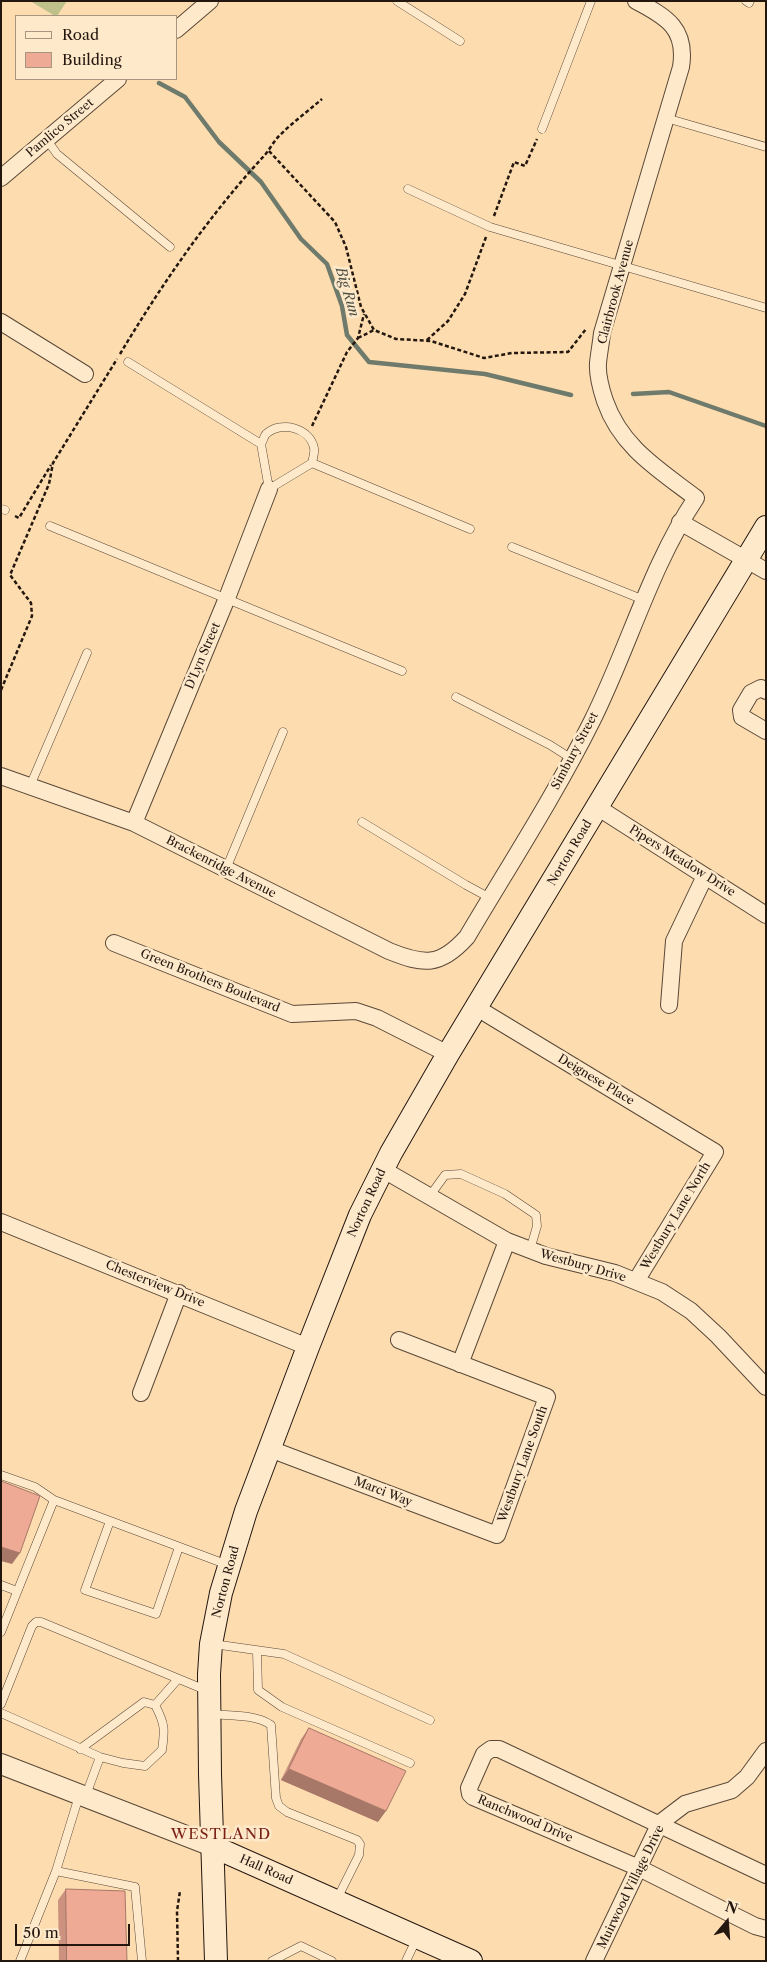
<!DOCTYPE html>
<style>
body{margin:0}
#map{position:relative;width:767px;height:1962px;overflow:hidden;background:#fdddaf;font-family:"Libre Caslon Text",serif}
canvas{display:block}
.frame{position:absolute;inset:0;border:2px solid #241710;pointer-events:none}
.legend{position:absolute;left:15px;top:15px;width:162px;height:65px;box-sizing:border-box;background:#fee9cb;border:1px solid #a79580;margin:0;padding:6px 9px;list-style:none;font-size:15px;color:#241710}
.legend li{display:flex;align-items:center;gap:10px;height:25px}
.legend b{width:25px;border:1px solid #a79580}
.north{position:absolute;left:702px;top:1897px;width:50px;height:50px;-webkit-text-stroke:4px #fee9cb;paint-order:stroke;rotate:18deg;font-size:14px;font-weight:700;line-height:20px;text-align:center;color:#241710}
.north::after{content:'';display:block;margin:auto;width:18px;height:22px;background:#241710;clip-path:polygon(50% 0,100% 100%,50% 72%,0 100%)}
.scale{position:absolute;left:15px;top:1924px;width:115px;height:22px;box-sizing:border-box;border:2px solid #241710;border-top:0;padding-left:6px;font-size:15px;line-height:18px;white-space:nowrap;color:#241710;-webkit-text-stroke:4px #fee9cb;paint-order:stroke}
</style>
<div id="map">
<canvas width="767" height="1962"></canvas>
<div class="frame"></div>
<ul class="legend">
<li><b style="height:6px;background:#fee9cb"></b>Road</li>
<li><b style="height:14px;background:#eeaa94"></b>Building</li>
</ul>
<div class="north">N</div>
<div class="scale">50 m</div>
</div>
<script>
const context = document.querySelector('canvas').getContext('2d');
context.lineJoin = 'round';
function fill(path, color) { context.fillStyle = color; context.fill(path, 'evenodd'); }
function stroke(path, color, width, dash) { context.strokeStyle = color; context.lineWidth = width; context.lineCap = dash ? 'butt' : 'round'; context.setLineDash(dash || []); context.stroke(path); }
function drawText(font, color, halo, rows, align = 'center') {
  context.font = font + ' "Libre Caslon Text",serif'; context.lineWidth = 5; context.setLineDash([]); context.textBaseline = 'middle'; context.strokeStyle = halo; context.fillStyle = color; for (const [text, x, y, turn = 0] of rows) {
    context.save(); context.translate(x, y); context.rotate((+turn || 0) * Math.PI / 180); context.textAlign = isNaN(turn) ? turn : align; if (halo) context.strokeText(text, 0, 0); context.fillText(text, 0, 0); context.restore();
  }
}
fill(new Path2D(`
 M 30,1 L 67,1 L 57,16 L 55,16 Z`), '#bfc18b');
stroke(new Path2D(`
 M 159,83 L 185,97 L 219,142 L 261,182 L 301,239 L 327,264 L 342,306 L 347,335 L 369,362 L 485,374 L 571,395
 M 633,394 L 669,392 L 766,426`), '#6e7a6b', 4.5);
const service = new Path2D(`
 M 397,1 L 460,41
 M 746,1 L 749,3 L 750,1
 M 666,118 L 766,147
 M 542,129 L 591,1
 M 47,140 L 57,154 L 170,247
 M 408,189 L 490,227 L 766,308
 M 128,362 L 261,444 L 269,489 L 312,463 L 470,529
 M 261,444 C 263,441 264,436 266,434 C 281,420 310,428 314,448 C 315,452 313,458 312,463
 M 1,509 L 5,510
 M 50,526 L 402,671
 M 512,547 L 644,600
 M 456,697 L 550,745 L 572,759
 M 30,786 L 87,653
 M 362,822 L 466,885 L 490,898
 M 226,869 L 283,732
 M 429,1197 L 445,1175 L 461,1174 L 505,1194 L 536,1215 L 537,1226 L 530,1250
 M 1,1475 L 35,1487 L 54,1500 L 228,1565
 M 110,1521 L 85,1590 L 156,1614 L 179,1547
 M 1,1585 L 17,1591
 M 1,1632 L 54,1500
 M 213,1644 L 284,1654 L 430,1720
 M 257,1651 L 258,1690 L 282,1707 L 410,1763
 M 1,1704 L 32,1626 L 36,1622 L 41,1622 L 208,1691
 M 1,1713 L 100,1757 L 123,1763 L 145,1766 L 162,1750 C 165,1729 165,1724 155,1705 L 178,1679
 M 211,1714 C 230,1716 255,1714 271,1725 L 276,1798 L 279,1806 L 287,1812 L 357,1840 L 360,1844 L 359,1855 L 337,1899
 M 80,1749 L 144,1702 L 155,1705
 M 86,1795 L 100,1757
 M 79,1796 L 56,1871 L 135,1887 L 142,1961
 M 20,1961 L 56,1871
 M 272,1961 L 301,1946 L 332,1961
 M 406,1961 L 416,1940`);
const minor = new Path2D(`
 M 176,30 L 210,1
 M 1,178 L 118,79
 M 1,322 L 85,374
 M 680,522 L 766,571
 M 766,691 L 761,688 L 751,693 L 741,710 L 742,717 L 766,731
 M 1,776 L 134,823 L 389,951 C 424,965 440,967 467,937 C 509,866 555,795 592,721 C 629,647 650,567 696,498 C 658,469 621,447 605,401 C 601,389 597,376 598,363 C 599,353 601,343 602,333 L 681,67 C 687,29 667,17 636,1
 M 597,807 L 766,915
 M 134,823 L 227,598 L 269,489
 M 114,943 L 292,1014 L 356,1011 L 377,1018 L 448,1054
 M 669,1005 L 674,941 L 705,876
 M 477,1008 L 715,1152 L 636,1281
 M 382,1169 L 507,1241 L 546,1256 L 615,1273 L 662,1292 L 691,1311 L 718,1336 L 766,1387
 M 1,1222 L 308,1347
 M 460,1364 L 507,1241
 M 141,1393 L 179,1293
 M 270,1449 L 497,1535 L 547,1397 L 399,1340
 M 766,1875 L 499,1749 L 491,1749 L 484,1754 L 469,1788 L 470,1794 L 473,1797 L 639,1868 L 755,1926 L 766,1929
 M 594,1961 L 660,1823 L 685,1804 L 732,1790 L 747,1777 L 766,1751`);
const tertiary = new Path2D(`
 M 1,1764 L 212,1846`);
const secondary = new Path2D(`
 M 212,1846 L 471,1961
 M 216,1961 L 210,1774 L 209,1674 L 211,1644 L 221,1593 L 246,1511 L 308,1347 L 360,1215 L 391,1153 L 448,1054 L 766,527`);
stroke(service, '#5a4838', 9);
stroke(minor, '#5a4838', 18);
stroke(tertiary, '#5a4838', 22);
stroke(secondary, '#241710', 24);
stroke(new Path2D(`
 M 269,151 L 335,222 L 346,247 L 361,307 L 374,330 L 396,339 L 431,341 L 484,358 L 512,353 L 568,352 L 586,329
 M 494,216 L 514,162 L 525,166 L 537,139
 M 358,338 L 374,330
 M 427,340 L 448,321 L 465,294 L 486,237
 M 120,354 C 162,284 208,217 263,157 C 269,151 273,142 279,136 C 292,123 308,111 322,99
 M 312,426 L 347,352 L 358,338 L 364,314
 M 15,516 L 19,518 L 51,465
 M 1,690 L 32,616 L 31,603 L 10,575 L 49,484 L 53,463 L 117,359
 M 178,1961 L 177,1911 L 180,1891`), '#241710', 2.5, [4, 2.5]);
stroke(service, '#fee9cb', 8);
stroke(minor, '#fee9cb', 16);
stroke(tertiary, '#fee9cb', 20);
stroke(secondary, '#fee9cb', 22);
fill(new Path2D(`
 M 309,1728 L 378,1822 L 281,1780 L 301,1739 Z
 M 66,1889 L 127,1961 L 59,1961 L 58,1900 Z`), '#cd927f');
fill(new Path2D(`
 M 1,1547 L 20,1553 L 12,1564 L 1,1561 Z
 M 289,1769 L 386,1811 L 378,1822 L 281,1780 Z`), '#a77768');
const building = new Path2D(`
 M 1,1481 L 40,1496 L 20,1553 L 1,1547 Z
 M 309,1728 L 406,1771 L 386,1811 L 289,1769 Z
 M 66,1889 L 125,1891 L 127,1961 L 67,1961 Z`);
fill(building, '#eeaa94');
stroke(building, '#a77768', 1);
drawText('12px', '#241710', '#fee9cb', [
 ["Pamlico Street",60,128,-40],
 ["Clairbrook Avenue",616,292,-75],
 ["D'Lyn Street",203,656,-67],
 ["Simbury Street",575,751,-62],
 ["Norton Road",570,853,-59],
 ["Pipers Meadow Drive",682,861,32],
 ["Brackenridge Avenue",221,867,27],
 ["Green Brothers Boulevard",210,981,22],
 ["Deignese Place",596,1080,31],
 ["Norton Road",367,1203,-65],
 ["Westbury Lane North",676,1216,-59],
 ["Westbury Drive",583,1266,16],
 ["Chesterview Drive",155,1284,22],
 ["Westbury Lane South",523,1464,-70],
 ["Marci Way",383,1492,21],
 ["Norton Road",226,1582,-75],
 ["Ranchwood Drive",525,1819,23],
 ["Hall Road",266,1870,24],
 ["Muirwood Village Drive",631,1887,-64]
]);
drawText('italic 14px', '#4f5145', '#fee9cb', [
 ["Big Run",347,292,73]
]);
context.letterSpacing = '1px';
drawText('15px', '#7a1f14', '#fee9cb', [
 ["WESTLAND",221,1835]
]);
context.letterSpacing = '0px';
</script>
